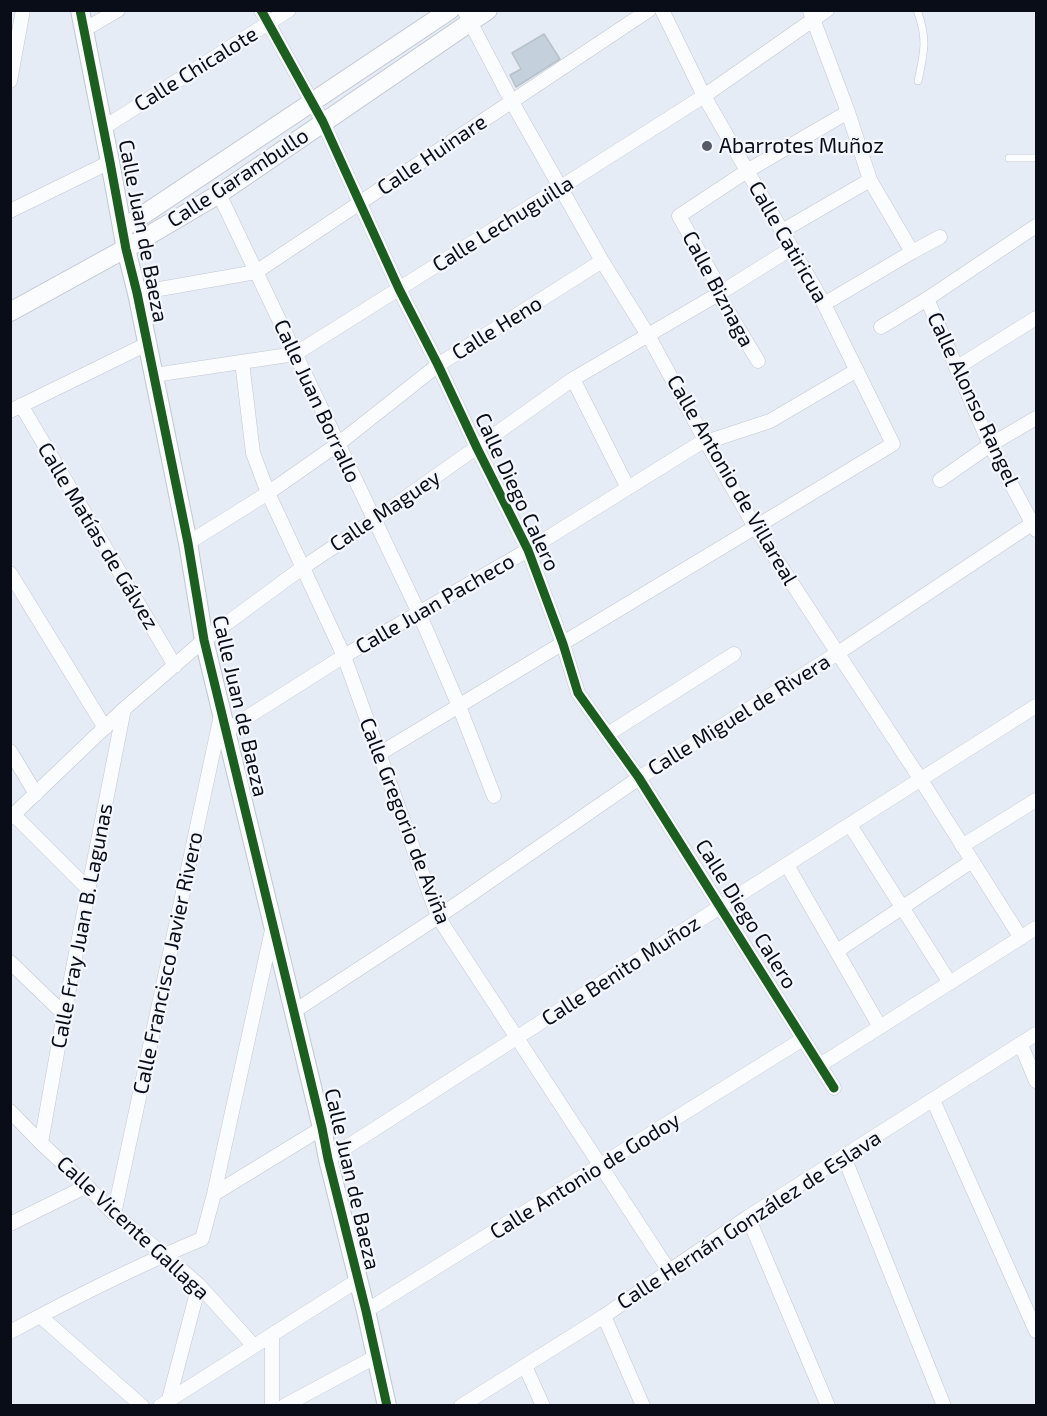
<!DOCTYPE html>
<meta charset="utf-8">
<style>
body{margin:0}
#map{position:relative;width:1047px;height:1416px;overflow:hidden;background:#e6ecf6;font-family:"Exo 2",sans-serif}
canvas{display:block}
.frame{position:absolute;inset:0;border:12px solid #080d17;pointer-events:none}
</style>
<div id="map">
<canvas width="1047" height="1416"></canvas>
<div class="frame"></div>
</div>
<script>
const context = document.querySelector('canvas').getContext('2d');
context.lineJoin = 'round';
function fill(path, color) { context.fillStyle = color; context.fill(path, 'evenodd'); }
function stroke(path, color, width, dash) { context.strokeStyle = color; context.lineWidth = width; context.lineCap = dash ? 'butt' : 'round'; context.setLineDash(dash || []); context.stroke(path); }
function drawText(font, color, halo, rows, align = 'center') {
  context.font = font + ' "Exo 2",sans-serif'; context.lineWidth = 4.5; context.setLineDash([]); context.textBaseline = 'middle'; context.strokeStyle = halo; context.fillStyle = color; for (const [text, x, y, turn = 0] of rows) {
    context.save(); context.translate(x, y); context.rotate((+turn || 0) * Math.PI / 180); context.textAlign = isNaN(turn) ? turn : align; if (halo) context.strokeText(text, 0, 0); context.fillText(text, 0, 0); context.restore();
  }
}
const building = new Path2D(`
 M 544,34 L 560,59 L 516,87 L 510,75 L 521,69 L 512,53 Z`);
fill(building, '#c4d1dc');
stroke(building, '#b8c0c8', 1.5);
const service = new Path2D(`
 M 917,10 C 928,39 924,53 918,81
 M 1009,158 L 1036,158`);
const minor = new Path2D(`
 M 261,10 L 323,122 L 399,289 L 438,365 L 477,448 L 528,550 L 563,644 L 578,693 L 639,778 L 834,1088
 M 464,10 L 512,102 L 602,261 L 648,335 L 705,440 L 755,527 L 921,780 L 1021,938
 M 810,11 L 848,112 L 870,180 L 912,252
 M 84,30 L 118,10
 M 10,81 L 23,10
 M 103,128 L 289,10
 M 219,194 L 419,613 L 459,706 L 494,796
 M 10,211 L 110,162
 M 782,231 L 870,180
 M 137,293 L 256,272 L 649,10
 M 927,299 L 990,445 L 1036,530
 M 824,304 L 912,252 L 940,237
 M 881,327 L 927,299 L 1036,226
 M 758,361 L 722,301 L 715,280 L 679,216 L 747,171 L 848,112
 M 242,362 L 253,453 L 268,493 L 344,656 L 438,917 L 670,1272
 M 956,368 L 1036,318
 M 154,375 L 295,354 L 561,187 L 704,96 L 827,10
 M 573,379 L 628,488
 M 21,405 L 175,666
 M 10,411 L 147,344
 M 706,442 L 770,421 L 857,370
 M 940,480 L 990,445 L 1036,418
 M 188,543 L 268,493 L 338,444 L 438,365 L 602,261
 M 10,573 L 105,728
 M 227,730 L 344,656 L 528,550 L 705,440
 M 608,734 L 734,654
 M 10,751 L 36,794
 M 379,754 L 893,444 L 824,304 L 704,96 L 662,10
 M 14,815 L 89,890
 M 10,818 L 124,709 L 204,640 L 302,568 L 374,520 L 573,379 L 720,293 L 792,248
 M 850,825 L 950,983
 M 962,846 L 1036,800
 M 787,865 L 880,1027
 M 837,951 L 972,861
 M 10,962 L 64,1014
 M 293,1012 L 438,917 L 639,778 L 838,653 L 1036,521
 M 1021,1045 L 1036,1081
 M 820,1065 L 1036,928
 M 933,1100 L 1036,1331
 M 10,1111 L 41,1143 L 87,1186 L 114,1214 L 164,1255 L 199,1285 L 254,1346
 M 41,1143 L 64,1014 L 124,709
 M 844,1157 L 944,1406
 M 328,1159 L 720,907 L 1036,706
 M 214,1194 L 322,1128
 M 114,1214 L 221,715
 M 748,1217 L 828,1406
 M 10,1224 L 87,1186
 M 366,1311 L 803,1039
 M 40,1316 L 142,1406
 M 604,1316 L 643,1406
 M 10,1332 C 73,1298 136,1266 202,1239 L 214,1194 L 272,930
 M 272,1336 L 272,1406
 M 525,1366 L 543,1406
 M 168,1403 L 199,1285
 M 160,1406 L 358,1280
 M 284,1406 L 375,1357
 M 461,1406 L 604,1316 L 748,1217 L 1036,1034`);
const tertiary = new Path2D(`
 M 80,10 L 110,162 L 126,249 L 137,293 L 188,543 L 204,640 L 322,1128 L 328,1159 L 366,1311 L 387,1406
 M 122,229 L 450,10
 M 10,312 L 141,240 L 219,194 L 488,10`);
stroke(service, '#c1c7d1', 8);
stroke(minor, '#c1c7d1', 15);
stroke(tertiary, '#c1c7d1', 20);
stroke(service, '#fbfcfe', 7);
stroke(minor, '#fbfcfe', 14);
stroke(tertiary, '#fbfcfe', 18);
stroke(new Path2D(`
 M 80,10 L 110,162 L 126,249 L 137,293 L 188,543 L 204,640 L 322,1128 L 328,1159 L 366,1311 L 387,1406
 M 261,10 L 323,122 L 399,289 L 438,365 L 477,448 L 528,550 L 563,644 L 578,693 L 639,778 L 834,1088`), '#1b5e20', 9);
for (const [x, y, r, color] of [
 [707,146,6,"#565b65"]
]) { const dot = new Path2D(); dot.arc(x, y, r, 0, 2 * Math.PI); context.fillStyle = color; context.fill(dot); stroke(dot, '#f4f7fd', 2); }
drawText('21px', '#080d17', '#f4f7fd', [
 ["Calle Chicalote",196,69,-32],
 ["Calle Huinare",432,155,-34],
 ["Calle Garambullo",238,178,-33],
 ["Calle Lechuguilla",503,224,-32],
 ["Calle Juan de Baeza",143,231,79],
 ["Calle Catiricua",788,242,60],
 ["Calle Biznaga",718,289,62],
 ["Calle Heno",497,328,-32],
 ["Calle Alonso Rangel",973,399,65],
 ["Calle Juan Borrallo",317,401,65],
 ["Calle Antonio de Villareal",732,480,60],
 ["Calle Diego Calero",517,492,65],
 ["Calle Maguey",385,511,-34],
 ["Calle Matías de Gálvez",98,536,59],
 ["Calle Juan Pacheco",435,604,-30],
 ["Calle Juan de Baeza",240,706,77],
 ["Calle Miguel de Rivera",739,715,-32],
 ["Calle Gregorio de Aviña",405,821,69],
 ["Calle Diego Calero",746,914,58],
 ["Calle Fray Juan B. Lagunas",82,926,-79],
 ["Calle Francisco Javier Rivero",168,963,-78],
 ["Calle Benito Muñoz",621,971,-33],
 ["Calle Antonio de Godoy",585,1176,-32],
 ["Calle Juan de Baeza",352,1179,77],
 ["Calle Hernán González de Eslava",749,1220,-33],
 ["Calle Vicente Gallaga",133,1228,43]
]);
drawText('21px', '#080d17', '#f4f7fd', [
 ["Abarrotes Muñoz",719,146]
], 'left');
</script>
